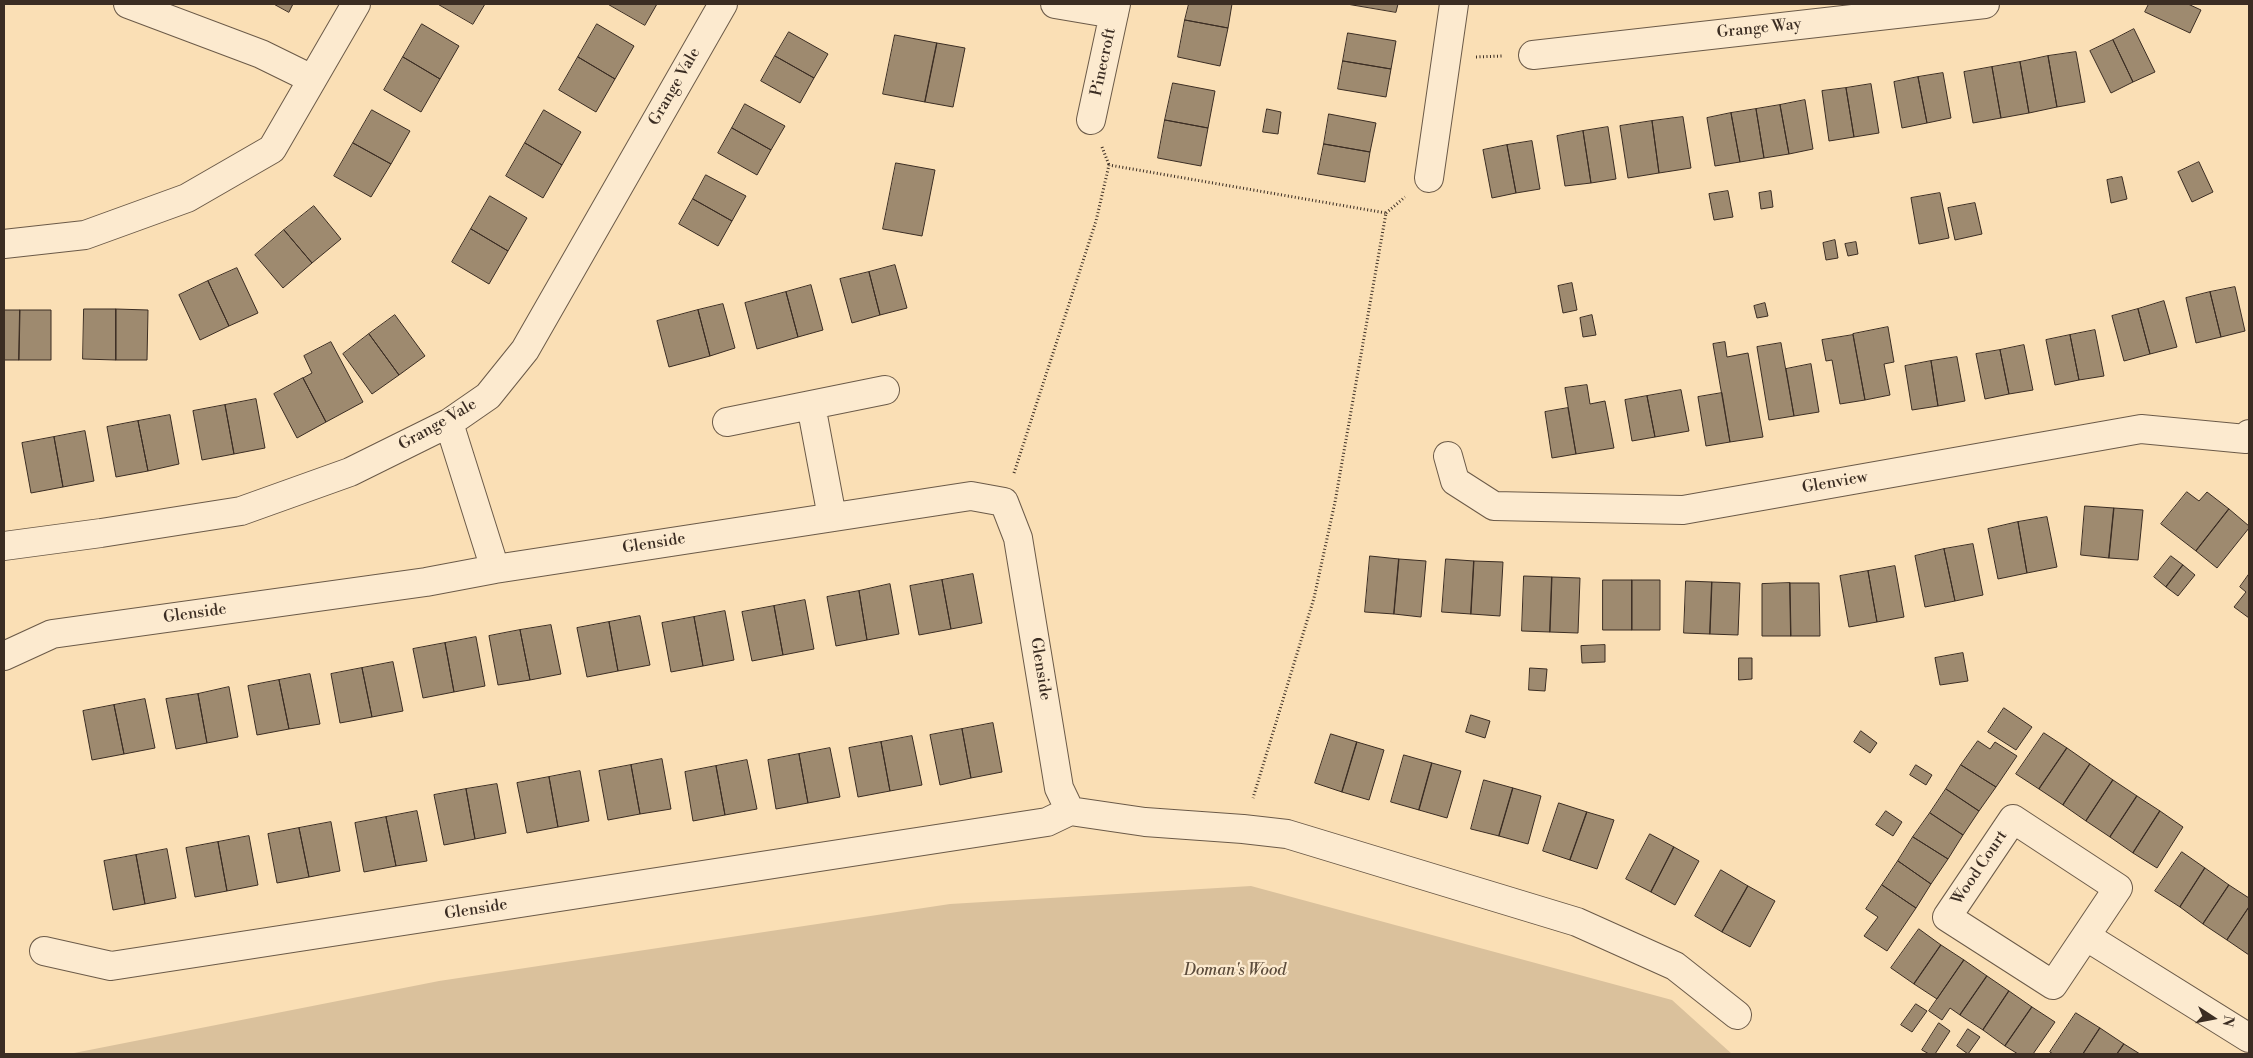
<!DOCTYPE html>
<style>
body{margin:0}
#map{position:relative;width:2253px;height:1058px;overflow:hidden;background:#fadfb5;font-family:"Libre Bodoni",serif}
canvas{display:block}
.frame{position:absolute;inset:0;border:5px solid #3b2d23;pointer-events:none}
.north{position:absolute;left:2188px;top:993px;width:50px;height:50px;-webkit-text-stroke:4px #fceacf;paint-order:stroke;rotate:101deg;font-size:14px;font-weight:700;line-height:20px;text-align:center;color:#3b2d23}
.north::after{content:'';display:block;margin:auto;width:18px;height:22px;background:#3b2d23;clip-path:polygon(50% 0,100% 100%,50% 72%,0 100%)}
</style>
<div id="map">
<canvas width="2253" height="1058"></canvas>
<div class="frame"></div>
<div class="north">N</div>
</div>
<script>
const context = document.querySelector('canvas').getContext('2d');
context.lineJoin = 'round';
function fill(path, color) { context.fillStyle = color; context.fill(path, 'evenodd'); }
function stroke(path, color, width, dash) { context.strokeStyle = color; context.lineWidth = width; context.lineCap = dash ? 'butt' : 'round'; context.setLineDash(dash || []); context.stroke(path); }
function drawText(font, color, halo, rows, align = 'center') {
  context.font = font + ' "Libre Bodoni",serif'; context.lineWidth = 4.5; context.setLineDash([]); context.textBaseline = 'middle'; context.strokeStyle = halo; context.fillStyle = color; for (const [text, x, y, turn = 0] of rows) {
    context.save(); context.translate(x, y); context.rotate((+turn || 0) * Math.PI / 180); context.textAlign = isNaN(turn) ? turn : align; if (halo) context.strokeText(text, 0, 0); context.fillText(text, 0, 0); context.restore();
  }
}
fill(new Path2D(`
 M 1251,886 L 1672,1000 L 1732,1054 L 69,1054 L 439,981 L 950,904 Z`), '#dac19c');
const building = new Path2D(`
 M 274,4 L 293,4 L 289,12 Z
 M 438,4 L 485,4 L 473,24 Z
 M 608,4 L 657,4 L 645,25 Z
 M 1189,4 L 1232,4 L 1228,28 L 1185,20 Z
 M 1347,4 L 1398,4 L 1396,12 Z
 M 2149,4 L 2188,4 L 2201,10 L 2190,33 L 2145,12 Z
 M 1185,20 L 1228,28 L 1220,66 L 1178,57 Z
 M 422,24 L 459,46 L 440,79 L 403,57 Z
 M 597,24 L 634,46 L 615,79 L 578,57 Z
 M 2134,29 L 2155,72 L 2133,82 L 2113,40 Z
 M 789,32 L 828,54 L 814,78 L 775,56 Z
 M 1348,33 L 1396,41 L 1391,69 L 1343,61 Z
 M 895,35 L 937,43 L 925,102 L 883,94 Z
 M 2113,40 L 2133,82 L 2111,93 L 2090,51 Z
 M 937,43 L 965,48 L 953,107 L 925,102 Z
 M 2076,52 L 2085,102 L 2057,107 L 2048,56 Z
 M 775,56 L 814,78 L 800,103 L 761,81 Z
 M 2048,56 L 2057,107 L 2029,113 L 2020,62 Z
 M 403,57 L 440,79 L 421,112 L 384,90 Z
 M 578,57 L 615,79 L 596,112 L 559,90 Z
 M 1343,61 L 1391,69 L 1386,97 L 1338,89 Z
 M 2020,62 L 2029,113 L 2001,118 L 1992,67 Z
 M 1992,67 L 2001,118 L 1973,123 L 1964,72 Z
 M 1943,73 L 1951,118 L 1927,123 L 1918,77 Z
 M 1918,77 L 1927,123 L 1902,128 L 1894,82 Z
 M 1173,83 L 1215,91 L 1208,128 L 1165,120 Z
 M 1871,84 L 1879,133 L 1854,137 L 1846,88 Z
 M 1846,88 L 1854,137 L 1829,141 L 1822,91 Z
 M 1805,100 L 1813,149 L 1789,154 L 1780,105 Z
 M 745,104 L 785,126 L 771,150 L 732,128 Z
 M 1780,105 L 1789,154 L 1764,158 L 1756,109 Z
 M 1267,109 L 1281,112 L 1278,134 L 1263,132 Z
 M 1756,109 L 1764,158 L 1740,162 L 1731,113 Z
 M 372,110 L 410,131 L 391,164 L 353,143 Z
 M 544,110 L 581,132 L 562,165 L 525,143 Z
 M 1731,113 L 1740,162 L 1715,166 L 1707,118 Z
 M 1329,114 L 1376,123 L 1370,152 L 1324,144 Z
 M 1683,117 L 1691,168 L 1659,173 L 1652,121 Z
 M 1165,120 L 1208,128 L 1201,166 L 1158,158 Z
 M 1652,121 L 1659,173 L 1628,178 L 1620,126 Z
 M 1608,127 L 1616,179 L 1591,183 L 1583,131 Z
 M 732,128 L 771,150 L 757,175 L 718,153 Z
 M 1583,131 L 1591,183 L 1565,186 L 1557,136 Z
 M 1532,141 L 1540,189 L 1516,193 L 1507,145 Z
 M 353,143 L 391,164 L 371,197 L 334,176 Z
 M 525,143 L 562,165 L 543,198 L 506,176 Z
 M 1324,144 L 1370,152 L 1365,182 L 1318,174 Z
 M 1507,145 L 1516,193 L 1492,198 L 1483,150 Z
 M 2199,162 L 2213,192 L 2192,202 L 2178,172 Z
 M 896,163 L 935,170 L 922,236 L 883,229 Z
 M 706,175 L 746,196 L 732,221 L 693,199 Z
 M 2122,177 L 2127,199 L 2111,203 L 2107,180 Z
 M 1728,191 L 1733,217 L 1714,220 L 1709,194 Z
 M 1771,191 L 1773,207 L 1761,209 L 1759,193 Z
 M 1940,193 L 1949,238 L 1919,244 L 1911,198 Z
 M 490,196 L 527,218 L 508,251 L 471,229 Z
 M 693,199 L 732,221 L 718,246 L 679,224 Z
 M 1975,203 L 1982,234 L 1955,240 L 1948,208 Z
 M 314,206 L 341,239 L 312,263 L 284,230 Z
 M 471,229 L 508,251 L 489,284 L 452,262 Z
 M 284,230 L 312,263 L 283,288 L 255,255 Z
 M 1835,240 L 1838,258 L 1826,260 L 1823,243 Z
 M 1856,242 L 1858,254 L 1848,256 L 1845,244 Z
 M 895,265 L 907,308 L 880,315 L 869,272 Z
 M 237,268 L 258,313 L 229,326 L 208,281 Z
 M 869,272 L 880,315 L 852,323 L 840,279 Z
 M 208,281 L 229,326 L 200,340 L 179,295 Z
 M 1572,283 L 1577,310 L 1563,313 L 1558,286 Z
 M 811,285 L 823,330 L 798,337 L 786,292 Z
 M 2235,287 L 2245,331 L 2221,337 L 2210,292 Z
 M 786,292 L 798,337 L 757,349 L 745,303 Z
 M 2210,292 L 2221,337 L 2196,343 L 2186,298 Z
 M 2164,301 L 2177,347 L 2150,354 L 2138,309 Z
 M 1765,303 L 1768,316 L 1757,318 L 1754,306 Z
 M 723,304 L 735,348 L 710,356 L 698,310 Z
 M 84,309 L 116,309 L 116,360 L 83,359 Z
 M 116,309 L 148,310 L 147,360 L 116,360 Z
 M 2138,309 L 2150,354 L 2124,361 L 2112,316 Z
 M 4,310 L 20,310 L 19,360 L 4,360 Z
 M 20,310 L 51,310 L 51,360 L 19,360 Z
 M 698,310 L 710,356 L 669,367 L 657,321 Z
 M 395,315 L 425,356 L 399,375 L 369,334 Z
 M 1592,315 L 1596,335 L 1583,337 L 1580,318 Z
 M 1888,327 L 1894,362 L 1884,364 L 1890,395 L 1865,400 L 1853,334 Z
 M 2095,330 L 2104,376 L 2079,380 L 2070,335 Z
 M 369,334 L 399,375 L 372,394 L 343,354 Z
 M 1853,335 L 1865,400 L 1840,404 L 1832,360 L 1826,361 L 1822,340 Z
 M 2070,335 L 2079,380 L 2055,385 L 2046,340 Z
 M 331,342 L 363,402 L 326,422 L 303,378 L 312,373 L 304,356 Z
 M 1725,342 L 1727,357 L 1748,353 L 1763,437 L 1730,442 L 1713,344 Z
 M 1781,343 L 1794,416 L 1769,420 L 1757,347 Z
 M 2024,345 L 2033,390 L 2009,394 L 2000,350 Z
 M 2000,350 L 2009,394 L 1985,399 L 1976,354 Z
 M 1957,357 L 1965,401 L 1938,406 L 1931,361 Z
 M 1931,361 L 1938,406 L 1912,410 L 1905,366 Z
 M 1811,364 L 1819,412 L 1794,416 L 1786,369 Z
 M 303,378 L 326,422 L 297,438 L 274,394 Z
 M 1587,385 L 1590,404 L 1605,401 L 1614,448 L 1576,454 L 1565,388 Z
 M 1681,390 L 1689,431 L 1655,437 L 1647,396 Z
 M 1722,393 L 1730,442 L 1706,446 L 1698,397 Z
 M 1647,396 L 1655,437 L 1632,441 L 1625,400 Z
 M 256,399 L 265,448 L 234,454 L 225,405 Z
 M 225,405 L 234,454 L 202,460 L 193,411 Z
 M 1568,408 L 1576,454 L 1552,458 L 1545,412 Z
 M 170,415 L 179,464 L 148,471 L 138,421 Z
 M 138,421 L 148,471 L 116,477 L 107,427 Z
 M 85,431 L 94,481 L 63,487 L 54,437 Z
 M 54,437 L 63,487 L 31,493 L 22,443 Z
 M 2187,492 L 2199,501 L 2207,492 L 2229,509 L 2196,551 L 2161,524 Z
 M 2085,506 L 2114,508 L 2109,558 L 2081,555 Z
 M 2114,508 L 2143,510 L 2138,560 L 2109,558 Z
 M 2229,509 L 2249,526 L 2249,528 L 2217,568 L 2196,551 Z
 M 2047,517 L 2057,567 L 2027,573 L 2018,522 Z
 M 2018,522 L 2027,573 L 1998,579 L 1988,529 Z
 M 1973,544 L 1983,595 L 1955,601 L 1944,549 Z
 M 1944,549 L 1955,601 L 1925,607 L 1915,556 Z
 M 1370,556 L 1399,559 L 1394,614 L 1365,612 Z
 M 2171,556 L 2183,565 L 2166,587 L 2154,577 Z
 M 1399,559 L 1426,561 L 1421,617 L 1394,614 Z
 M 1446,559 L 1474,561 L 1471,614 L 1442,612 Z
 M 1474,561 L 1503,562 L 1500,616 L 1471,614 Z
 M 2183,565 L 2195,575 L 2178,596 L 2166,587 Z
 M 1895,566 L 1904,617 L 1877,622 L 1868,571 Z
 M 1868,571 L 1877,622 L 1849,627 L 1840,576 Z
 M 973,574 L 982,623 L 951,629 L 942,580 Z
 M 2249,574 L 2249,618 L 2234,607 L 2246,592 L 2240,587 Z
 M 1524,576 L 1552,577 L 1550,632 L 1522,631 Z
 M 1552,577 L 1580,578 L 1578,633 L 1550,632 Z
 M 942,580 L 951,629 L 919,635 L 910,586 Z
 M 1603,580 L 1632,580 L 1632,630 L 1603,630 Z
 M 1632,580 L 1660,580 L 1660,630 L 1632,630 Z
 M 1686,581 L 1712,582 L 1710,634 L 1684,633 Z
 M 1712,582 L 1740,583 L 1738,635 L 1710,634 Z
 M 1790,583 L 1791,636 L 1762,636 L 1762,584 Z
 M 1790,583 L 1819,583 L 1820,636 L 1791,636 Z
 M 890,584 L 899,634 L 867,640 L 859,591 Z
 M 859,591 L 867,640 L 836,646 L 827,597 Z
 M 805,600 L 814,649 L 783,655 L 774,606 Z
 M 774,606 L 783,655 L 752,661 L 742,612 Z
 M 725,611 L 734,660 L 703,666 L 694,617 Z
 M 640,616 L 650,665 L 618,671 L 609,622 Z
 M 694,617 L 703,666 L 671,672 L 662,623 Z
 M 609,622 L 618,671 L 587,677 L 577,628 Z
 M 551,625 L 561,674 L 530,680 L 520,630 Z
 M 520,630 L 530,680 L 498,685 L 489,636 Z
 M 476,637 L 485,686 L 454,692 L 445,643 Z
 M 445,643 L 454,692 L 423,698 L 413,649 Z
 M 1605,645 L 1605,662 L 1582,663 L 1581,646 Z
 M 1963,653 L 1968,681 L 1940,685 L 1935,658 Z
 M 1739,658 L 1752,658 L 1752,679 L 1739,680 Z
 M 393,662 L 403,711 L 372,717 L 362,668 Z
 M 362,668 L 372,717 L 340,723 L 331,674 Z
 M 1530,668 L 1547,669 L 1545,691 L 1529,690 Z
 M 310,674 L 320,724 L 289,729 L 279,680 Z
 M 279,680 L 289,729 L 257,735 L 248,686 Z
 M 229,687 L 238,737 L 207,743 L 198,694 Z
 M 198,694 L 207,743 L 176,749 L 166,699 Z
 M 145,699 L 155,748 L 124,754 L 114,705 Z
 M 114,705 L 124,754 L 92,760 L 83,711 Z
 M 2004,708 L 2032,727 L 2016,750 L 1988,732 Z
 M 1471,715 L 1490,721 L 1485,738 L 1466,732 Z
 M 993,723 L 1002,772 L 971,778 L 962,729 Z
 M 962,729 L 971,778 L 940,785 L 930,735 Z
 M 1861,731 L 1877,743 L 1870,753 L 1854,742 Z
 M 2044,733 L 2067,748 L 2039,789 L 2016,774 Z
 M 1331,734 L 1357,742 L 1342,792 L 1315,783 Z
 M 912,736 L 922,785 L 890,791 L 881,742 Z
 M 1978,741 L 1990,749 L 1995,742 L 2017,756 L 1996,787 L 1961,765 Z
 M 881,742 L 890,791 L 858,797 L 849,748 Z
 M 1357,742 L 1384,750 L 1369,800 L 1342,792 Z
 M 830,748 L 840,797 L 808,803 L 799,754 Z
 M 2067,748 L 2090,764 L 2063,805 L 2039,789 Z
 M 799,754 L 808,803 L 776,809 L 768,760 Z
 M 1404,755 L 1432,763 L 1419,810 L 1391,802 Z
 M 662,759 L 671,809 L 640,814 L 631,765 Z
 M 747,760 L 757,809 L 725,815 L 716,766 Z
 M 1432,763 L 1461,771 L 1447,818 L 1419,810 Z
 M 2090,764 L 2113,780 L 2086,821 L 2063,805 Z
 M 631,765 L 640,814 L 608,820 L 599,771 Z
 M 1916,765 L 1932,775 L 1926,785 L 1910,775 Z
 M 1961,765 L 1996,787 L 1979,811 L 1946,789 Z
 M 716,766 L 725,815 L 693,821 L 685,772 Z
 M 580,771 L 589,821 L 558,827 L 549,777 Z
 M 549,777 L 558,827 L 527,833 L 517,783 Z
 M 1484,780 L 1513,788 L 1499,836 L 1471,829 Z
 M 2113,780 L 2137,796 L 2110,837 L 2086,821 Z
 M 497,784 L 506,833 L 475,839 L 466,789 Z
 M 1513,788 L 1541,796 L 1528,844 L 1499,836 Z
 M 466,789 L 475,839 L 444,845 L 434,795 Z
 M 1946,789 L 1979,811 L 1963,835 L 1930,813 Z
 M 2137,796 L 2160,811 L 2133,853 L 2110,837 Z
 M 1559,803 L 1587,812 L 1570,860 L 1543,851 Z
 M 417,811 L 427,861 L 396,866 L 386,817 Z
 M 1886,811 L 1902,822 L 1893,836 L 1876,825 Z
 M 2160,811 L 2183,827 L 2157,868 L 2133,853 Z
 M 1587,812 L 1614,820 L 1597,869 L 1570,860 Z
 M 1930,813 L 1963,835 L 1948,859 L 1913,837 Z
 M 386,817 L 396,866 L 364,872 L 355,823 Z
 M 331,822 L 340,871 L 309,877 L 299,828 Z
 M 299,828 L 309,877 L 277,883 L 268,834 Z
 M 1650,834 L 1674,847 L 1651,892 L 1626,879 Z
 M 249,836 L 258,885 L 227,891 L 218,842 Z
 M 1913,837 L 1948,859 L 1931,884 L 1898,861 Z
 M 218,842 L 227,891 L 195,897 L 186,848 Z
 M 1674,847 L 1699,861 L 1675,905 L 1651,892 Z
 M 167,849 L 176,898 L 145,904 L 136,855 Z
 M 2182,852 L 2205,868 L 2180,907 L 2155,891 Z
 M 136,855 L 145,904 L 113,910 L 104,861 Z
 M 1898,861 L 1931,884 L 1916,908 L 1882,885 Z
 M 2205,868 L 2229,885 L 2203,924 L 2180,907 Z
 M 1721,870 L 1748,886 L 1722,932 L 1695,916 Z
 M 1882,885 L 1916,908 L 1887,951 L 1864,936 L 1878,917 L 1866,909 Z
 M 2229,885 L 2249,898 L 2249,907 L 2227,940 L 2203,924 Z
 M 1748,886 L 1775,901 L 1750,947 L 1722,932 Z
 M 2249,907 L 2249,955 L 2227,940 Z
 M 1919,929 L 1941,945 L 1914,984 L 1891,968 Z
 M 1941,945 L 1964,960 L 1937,999 L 1914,984 Z
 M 1964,960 L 1987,976 L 1960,1015 L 1950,1008 L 1942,1020 L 1929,1011 Z
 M 1987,976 L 2009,991 L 1983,1030 L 1960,1015 Z
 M 2009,991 L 2032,1007 L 2005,1046 L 1983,1030 Z
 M 1916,1004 L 1927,1011 L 1912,1032 L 1901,1025 Z
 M 2032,1007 L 2055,1022 L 2033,1054 L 2018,1054 L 2005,1046 Z
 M 2076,1013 L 2100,1028 L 2083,1054 L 2053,1054 L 2050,1052 Z
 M 1939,1023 L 1950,1031 L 1935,1054 L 1929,1054 L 1922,1050 Z
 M 2100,1028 L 2124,1044 L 2117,1054 L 2083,1054 Z
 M 1968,1029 L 1980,1037 L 1968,1054 L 1957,1046 Z
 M 2124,1044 L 2140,1054 L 2117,1054 Z`);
fill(building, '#9e8a6f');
stroke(building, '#3b2d23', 1);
const street = new Path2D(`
 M 128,4 L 261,54 L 312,79
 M 1055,4 L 1114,14
 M 1533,55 L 1985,4
 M 1091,120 L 1116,4
 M 1429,178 L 1454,4
 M 4,244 L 85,235 L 187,198 L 272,149 L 356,4
 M 811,405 L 832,517
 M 727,422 L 885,390
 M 449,423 L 495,569
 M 1448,456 L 1455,481 L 1494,506 L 1683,510 L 2141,429 L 2246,439 L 2249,434
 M 4,546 L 101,533 L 241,511 L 350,472 L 449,423 L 488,396 L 525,350 L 723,4
 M 4,656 L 52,634 L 426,582 L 495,569 L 971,496 L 1004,502 L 1018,538 L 1059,788 L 1070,811 L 1047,822 L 111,966 L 44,951
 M 1070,811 L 1145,822 L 1243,829 L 1287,834 L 1577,922 L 1675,966 L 1737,1015
 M 2013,819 L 2118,888 L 2053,985 L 1947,917 Z
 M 2087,937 L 2249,1038`);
stroke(street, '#6b5a48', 30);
stroke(new Path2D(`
 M 1476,57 L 1503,56
 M 1102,147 L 1109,165
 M 1386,213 L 1405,197
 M 1014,473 L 1096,221 L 1109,165 L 1386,213 L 1335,502 L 1314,598 L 1253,798`), '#3b2d23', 3, [1, 2.5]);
stroke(street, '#fceacf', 28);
drawText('16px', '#3b2d23', '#fceacf', [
 ["Grange Way",1759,29,-6],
 ["Pinecroft",1104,62,-78],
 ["Grange Vale",675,87,-60],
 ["Grange Vale",438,425,-30],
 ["Glenview",1835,483,-10],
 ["Glenside",654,544,-9],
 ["Glenside",195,614,-8],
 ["Glenside",1040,669,81],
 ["Wood Court",1980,868,-56],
 ["Glenside",476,910,-9]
]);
drawText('italic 16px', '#5b4b3b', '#fceacf', [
 ["Doman's Wood",1235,971]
]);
</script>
